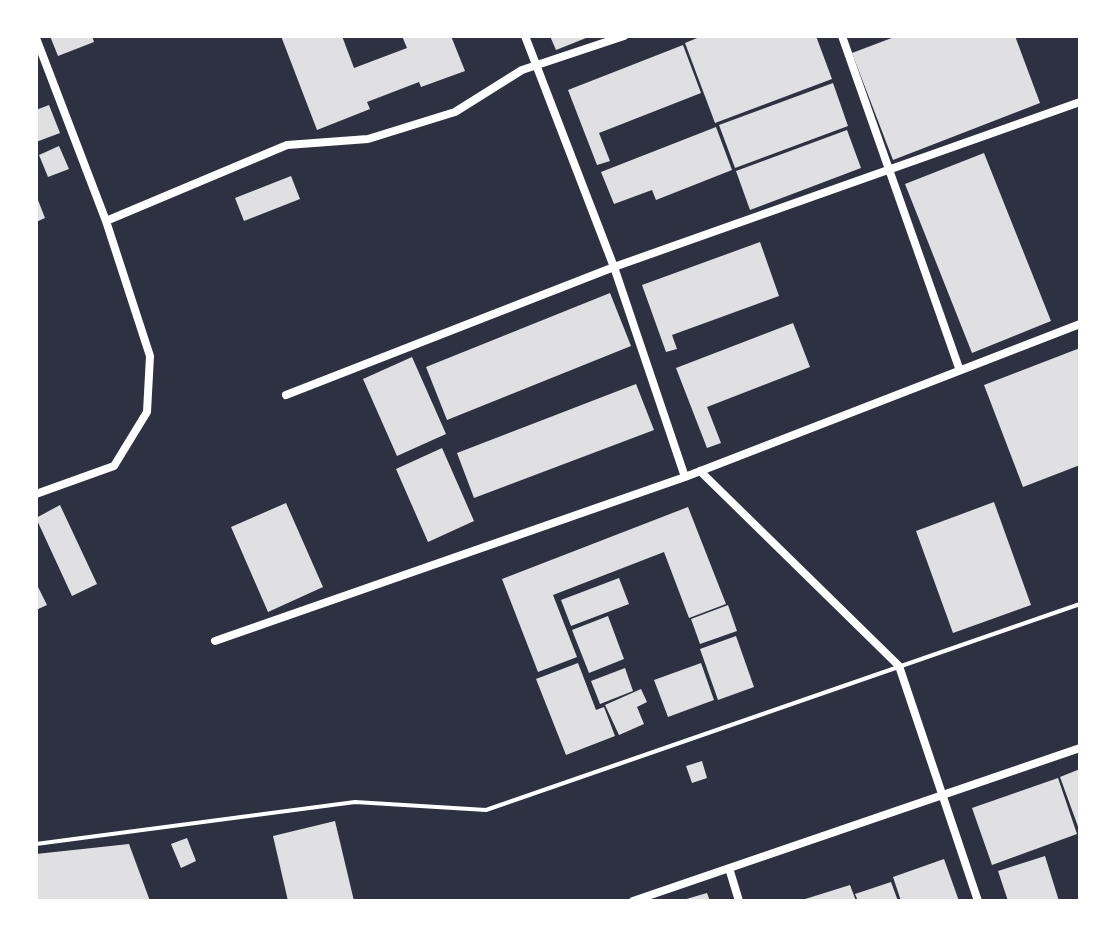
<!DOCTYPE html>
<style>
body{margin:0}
#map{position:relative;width:1116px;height:937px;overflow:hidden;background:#2d3142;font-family:Raleway,sans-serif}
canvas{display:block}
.frame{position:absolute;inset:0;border:38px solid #fff;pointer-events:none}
</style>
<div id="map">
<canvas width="1116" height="937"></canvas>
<div class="frame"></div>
</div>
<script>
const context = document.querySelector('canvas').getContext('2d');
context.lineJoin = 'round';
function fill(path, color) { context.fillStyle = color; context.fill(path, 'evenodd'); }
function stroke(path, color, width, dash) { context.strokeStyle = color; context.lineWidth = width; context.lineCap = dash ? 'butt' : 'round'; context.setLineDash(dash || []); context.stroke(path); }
fill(new Path2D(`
 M 50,36 L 92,36 L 94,42 L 58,56 Z
 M 281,36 L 342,36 L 354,68 L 407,48 L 402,36 L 451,36 L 465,71 L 421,87 L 419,82 L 367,102 L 370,109 L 317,130 Z
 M 550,36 L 591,36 L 556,50 Z
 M 702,36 L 816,36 L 832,79 L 715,123 L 685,43 Z
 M 897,36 L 1015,36 L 1040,103 L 893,160 L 852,53 Z
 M 683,45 L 701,93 L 599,133 L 610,161 L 597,165 L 568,90 Z
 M 833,83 L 848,126 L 735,168 L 719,125 Z
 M 49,105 L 60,133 L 36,142 L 36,110 Z
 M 716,127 L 732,170 L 656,200 L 652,190 L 614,204 L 601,172 Z
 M 847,130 L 861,168 L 750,210 L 736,171 Z
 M 59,146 L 69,169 L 48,177 L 39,155 Z
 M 984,153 L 1051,321 L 972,353 L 905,184 Z
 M 291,176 L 300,199 L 244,221 L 235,198 Z
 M 36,195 L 45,218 L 36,222 Z
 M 760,242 L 779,296 L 672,335 L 677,349 L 666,352 L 642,285 Z
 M 610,293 L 631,346 L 447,420 L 426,367 Z
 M 793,323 L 810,367 L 707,407 L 721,443 L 707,448 L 676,368 Z
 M 1080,348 L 1080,465 L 1023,487 L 984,385 Z
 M 412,357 L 446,434 L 397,456 L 363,379 Z
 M 636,384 L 654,430 L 474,498 L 457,453 Z
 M 442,448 L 474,521 L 428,542 L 396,469 Z
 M 994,502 L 1031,605 L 953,633 L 916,531 Z
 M 286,503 L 323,587 L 268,612 L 231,527 Z
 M 60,505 L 97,584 L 72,596 L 36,518 Z
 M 688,507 L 726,604 L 689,618 L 664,552 L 553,595 L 577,657 L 538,672 L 502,579 Z
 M 619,578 L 629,604 L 571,626 L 561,600 Z
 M 38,587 L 47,605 L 36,610 L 36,588 Z
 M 728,605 L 737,631 L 700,644 L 691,619 Z
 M 608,616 L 624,659 L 589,673 L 572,630 Z
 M 736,636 L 754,687 L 718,700 L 700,649 Z
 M 578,663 L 596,710 L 604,707 L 615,736 L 566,755 L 536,679 Z
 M 701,663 L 714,700 L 668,717 L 654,680 Z
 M 625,668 L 633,691 L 600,704 L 591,681 Z
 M 641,689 L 647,702 L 637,707 L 644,724 L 619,735 L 605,705 Z
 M 702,761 L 707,778 L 692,783 L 686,766 Z
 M 1080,769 L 1080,832 L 1060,777 Z
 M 1058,778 L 1077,834 L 992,865 L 972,808 Z
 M 335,821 L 354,901 L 288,901 L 273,836 Z
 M 187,838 L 196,861 L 181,868 L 171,844 Z
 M 129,844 L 150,901 L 36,901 L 36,854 Z
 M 1045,856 L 1059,901 L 1008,901 L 998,871 Z
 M 944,859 L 959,901 L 901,901 L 893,877 Z
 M 891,882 L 898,901 L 858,901 L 855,894 Z
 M 850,885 L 856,901 L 802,901 L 802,900 Z
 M 707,893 L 710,901 L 683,901 L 683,900 Z`), '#e0e0e3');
stroke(new Path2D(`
 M 36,844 L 355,802 L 486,810 L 1080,604`), '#fff', 4);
stroke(new Path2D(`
 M 525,36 L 614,267 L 685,477
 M 842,36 L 959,368
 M 36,38 L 106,221 L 150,356 L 147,412 L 114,466 L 36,494
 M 106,221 L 287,145 L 368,139 L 455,112 L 522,70 L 624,36
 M 286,395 L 614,267 L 1080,102
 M 700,471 L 899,666 L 978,901
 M 215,641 L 685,477 L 1080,324
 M 729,868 L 739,901
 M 633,901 L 1080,748`), '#fff', 8);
</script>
